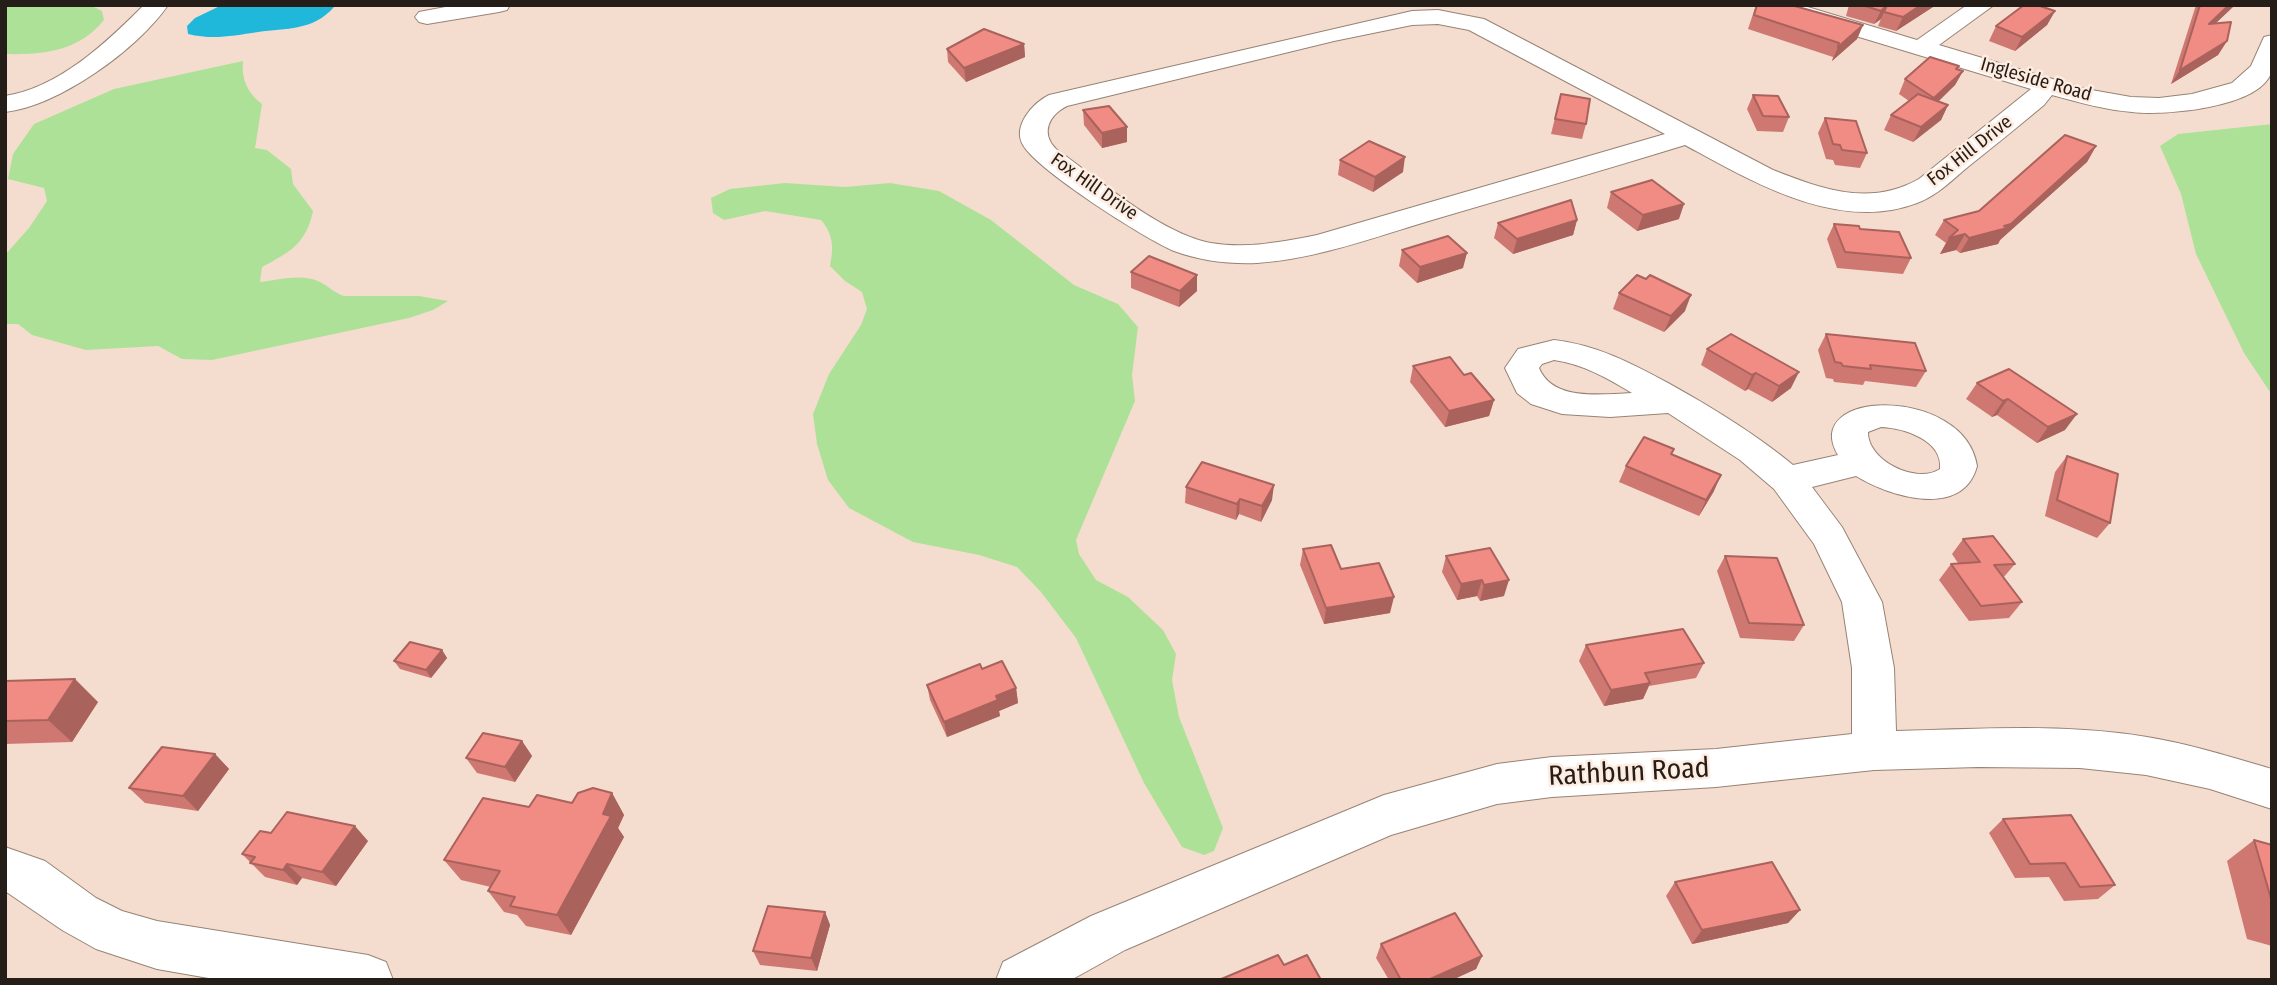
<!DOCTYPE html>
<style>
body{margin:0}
#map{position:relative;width:2277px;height:985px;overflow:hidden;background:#f4ddcf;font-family:"Fira Sans Condensed",sans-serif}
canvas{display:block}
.frame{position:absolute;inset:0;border:7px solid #251d17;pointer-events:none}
</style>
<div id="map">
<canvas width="2277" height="985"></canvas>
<div class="frame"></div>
</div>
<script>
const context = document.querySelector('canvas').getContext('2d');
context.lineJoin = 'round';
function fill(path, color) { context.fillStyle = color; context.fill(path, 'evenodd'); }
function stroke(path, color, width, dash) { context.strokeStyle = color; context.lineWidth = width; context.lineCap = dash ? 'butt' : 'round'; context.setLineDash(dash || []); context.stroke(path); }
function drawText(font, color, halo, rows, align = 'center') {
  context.font = font + ' "Fira Sans Condensed",sans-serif'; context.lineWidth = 5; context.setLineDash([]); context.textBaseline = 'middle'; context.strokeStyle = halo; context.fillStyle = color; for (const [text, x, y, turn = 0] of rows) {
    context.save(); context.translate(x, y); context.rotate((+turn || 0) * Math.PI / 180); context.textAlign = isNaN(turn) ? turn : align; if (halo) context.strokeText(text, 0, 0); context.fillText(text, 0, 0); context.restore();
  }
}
fill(new Path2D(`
 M 5,5 L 90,5 L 102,11 L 104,20 C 79,51 44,55 5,54 Z
 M 243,61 C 241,79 248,94 262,104 L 255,148 L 267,150 L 291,169 L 293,184 L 313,211 C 306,244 290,252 262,267 L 260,282 C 279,280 302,273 320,282 C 329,286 334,293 344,296 L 419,296 L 448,301 L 433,310 L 409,318 L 212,360 L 182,359 L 158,346 L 86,350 L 32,335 L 18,324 L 5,324 L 5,255 L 29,228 L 47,201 L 44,188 L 8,179 L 13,154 L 34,124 L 114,89 Z
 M 2272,124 L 2272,395 L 2244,353 L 2196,254 L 2181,194 L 2160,146 L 2178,134 Z
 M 785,183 L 845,187 L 890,183 L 939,191 L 991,220 L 1074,285 L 1118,304 L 1138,327 L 1132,375 L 1135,401 L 1076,540 L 1079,554 L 1096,580 L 1128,597 L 1163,630 L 1176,654 L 1172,680 L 1179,717 L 1223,828 L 1214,851 L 1204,855 L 1182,847 L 1144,783 L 1076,638 L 1041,592 L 1017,567 L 979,555 L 913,542 L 849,508 L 828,480 L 817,444 L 813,414 L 829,374 L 861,325 L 867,309 L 862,292 L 845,281 L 830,266 C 834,247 833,234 821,220 L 765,211 L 724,220 L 713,213 L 711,198 L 730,189 Z`), '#aee198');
fill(new Path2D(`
 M 222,5 L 334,5 L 334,7 C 313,31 286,28 258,32 C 232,36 213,40 188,34 L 187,26 L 195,18 Z`), '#1fb8da');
const minor = new Path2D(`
 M 144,5 L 168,5 C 138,49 59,106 5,112 L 5,96 C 59,88 107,42 144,5 Z
 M 456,5 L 510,5 L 507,10 L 499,12 L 427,24 L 419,22 L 415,17 L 419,12 Z
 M 1767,5 L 1801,5 L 1917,40 L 1967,5 L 1994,5 L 1939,45 L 2086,89 L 2131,97 L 2159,98 L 2192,94 L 2232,83 L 2251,66 L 2264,37 L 2272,35 C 2272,46 2275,63 2271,73 C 2259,108 2163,116 2132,112 C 2105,110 2078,102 2052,95 L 2044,105 C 2019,126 1994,146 1969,166 C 1953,179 1937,196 1917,203 C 1838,233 1753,182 1685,145 C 1601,171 1516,195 1432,220 C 1375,237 1317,259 1257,263 C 1229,264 1201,261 1174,251 C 1145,239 1037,170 1023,145 C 1012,126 1033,103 1049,95 L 1412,11 L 1438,10 L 1484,19 L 1773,170 C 1822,189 1869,207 1919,179 L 2031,89 L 1770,10 ZM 1438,24 L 1469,30 L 1665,134 L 1317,235 C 1282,242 1246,249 1211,243 C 1161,234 1097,178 1056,149 C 1040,133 1049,115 1067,106 L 1334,41 L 1412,25 Z
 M 1554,340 C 1597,345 1631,363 1668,383 C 1713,408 1754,433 1793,465 L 1838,455 C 1799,388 1965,386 1977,466 C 1963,520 1888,496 1856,476 L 1812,487 L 1842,527 L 1882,602 L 1894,668 L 1896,731 C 1979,729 2065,723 2147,737 C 2190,744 2231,757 2272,769 L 2272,809 L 2210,789 L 2146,775 L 2080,768 L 1978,767 L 1874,770 L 1716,787 L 1552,797 L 1497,804 L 1391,835 L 1125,950 L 1071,980 L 996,980 L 1003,962 L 1091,916 L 1384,795 L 1497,764 L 1552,757 L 1716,749 L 1852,734 L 1852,668 L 1842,602 L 1814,544 L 1774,489 L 1740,460 L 1668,413 L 1610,417 L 1562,414 L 1531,404 L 1517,393 L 1505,368 L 1518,349 ZM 1554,360 C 1583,364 1607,378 1632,393 C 1602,394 1553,402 1539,368 L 1542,364 ZM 1881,427 C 1904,428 1943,440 1940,469 C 1916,485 1867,460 1868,432 Z
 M 5,847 L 45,861 L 96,898 L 122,911 L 157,921 L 368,955 L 386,962 L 393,980 L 220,980 L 157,969 L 96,949 L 62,930 L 5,891 Z`);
stroke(minor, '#978375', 2);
fill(minor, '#fff');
fill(new Path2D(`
 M 1756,5 L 1863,25 L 1857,39 L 1832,61 L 1833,57 L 1748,29 Z
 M 1849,5 L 1936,5 L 1896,31 L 1878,26 L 1881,19 L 1874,24 L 1846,16 Z
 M 2196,5 L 2235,5 L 2216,23 L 2227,41 L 2218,55 L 2171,84 Z
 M 2055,11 L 2047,25 L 2015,51 L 1989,41 L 1996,26 Z
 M 1024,44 L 1025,57 L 966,82 L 948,62 L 947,49 Z
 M 1957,69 L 1963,71 L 1955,85 L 1938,102 L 1948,105 L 1941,120 L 1913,142 L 1884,130 L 1891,115 L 1909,101 L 1899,94 L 1905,79 Z
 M 1561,94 L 1586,124 L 1582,139 L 1551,134 Z
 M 1753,95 L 1789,117 L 1783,132 L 1757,131 L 1747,109 Z
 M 1083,110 L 1127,127 L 1127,142 L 1102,148 L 1084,125 Z
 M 1825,118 L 1867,153 L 1860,168 L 1835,165 L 1833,160 L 1826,159 L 1818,133 Z
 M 2096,146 L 2087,162 L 2000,240 L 1998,244 L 1960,253 L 1956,250 L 1940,254 L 1946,243 L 1935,235 L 1944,220 L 1979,211 Z
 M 1340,160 L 1403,172 L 1373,192 L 1338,175 Z
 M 1611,192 L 1679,219 L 1637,231 L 1607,208 Z
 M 1577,220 L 1573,235 L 1513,254 L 1494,238 L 1498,223 Z
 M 1834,224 L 1860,229 L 1911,258 L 1903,274 L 1837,268 L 1827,239 Z
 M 1402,250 L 1463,268 L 1417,283 L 1399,266 Z
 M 1131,272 L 1197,291 L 1179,307 L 1131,288 Z
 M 1619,293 L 1685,311 L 1664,332 L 1613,309 Z
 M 1826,334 L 1926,371 L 1916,387 L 1865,381 L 1863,385 L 1834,382 L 1833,379 L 1826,378 L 1818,350 Z
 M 1707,349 L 1791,388 L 1772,402 L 1748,389 L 1745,391 L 1701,365 Z
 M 1413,366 L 1464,375 L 1494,400 L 1489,416 L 1445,427 L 1410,382 Z
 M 1977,383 L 2065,430 L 2037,443 L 1997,415 L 1992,417 L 1966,399 Z
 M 1671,454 L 1714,491 L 1699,516 L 1619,482 L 1626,466 Z
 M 2067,456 L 2110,523 L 2097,538 L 2045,516 L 2055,472 Z
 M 1186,487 L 1272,500 L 1261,522 L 1239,514 L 1236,520 L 1185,503 Z
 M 1963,539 L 2015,564 L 2003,578 L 2022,602 L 2009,618 L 1969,621 L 1939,580 L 1951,564 L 1958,563 L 1952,554 Z
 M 1303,549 L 1341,569 L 1390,613 L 1324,624 L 1300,565 Z
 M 1446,556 L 1504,596 L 1480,601 L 1477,596 L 1457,600 L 1442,572 Z
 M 1725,556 L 1804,625 L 1794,641 L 1740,638 L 1717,571 Z
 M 1586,645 L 1704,663 L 1696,678 L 1649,686 L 1643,699 L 1604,706 L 1579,661 Z
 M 442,650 L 447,658 L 431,678 L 400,669 L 394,661 Z
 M 982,669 L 1016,688 L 1018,703 L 999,711 L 1000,716 L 947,737 L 930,700 L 927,685 Z
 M 5,681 L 98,702 L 72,742 L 5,744 Z
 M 522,741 L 532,756 L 515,782 L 477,773 L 466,758 Z
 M 215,754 L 229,769 L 198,811 L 145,803 L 129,788 Z
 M 612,793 L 624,815 L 618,828 L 624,837 L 571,935 L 526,926 L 517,915 L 504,912 L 488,891 L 491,887 L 461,880 L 444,860 L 529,807 L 572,803 Z
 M 2003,819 L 2115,885 L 2098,899 L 2064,901 L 2049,877 L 2015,878 L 1989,833 Z
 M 271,833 L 368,841 L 336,886 L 302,878 L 297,885 L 265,877 L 242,854 Z
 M 2254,840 L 2272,845 L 2272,946 L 2247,939 L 2227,861 Z
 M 1675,882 L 1800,910 L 1788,923 L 1692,944 L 1666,896 Z
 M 825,912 L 830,925 L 817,971 L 760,965 L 753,951 Z
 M 1381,944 L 1482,956 L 1476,969 L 1452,980 L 1389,980 L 1376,958 Z`), '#cf7872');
fill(new Path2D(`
 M 1887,5 L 1881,19 L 1874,24 L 1881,11 Z
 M 1921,5 L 1936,5 L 1896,31 L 1903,17 Z
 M 2229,5 L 2235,5 L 2200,38 L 2209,24 Z
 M 2055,11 L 2047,25 L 2015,51 L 2022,37 Z
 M 1863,25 L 1857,39 L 1832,61 L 1838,47 Z
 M 2227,41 L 2218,55 L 2171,84 L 2180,70 Z
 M 1024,44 L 1025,57 L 966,82 L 964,68 Z
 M 1963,71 L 1955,85 L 1927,112 L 1934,98 Z
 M 1948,105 L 1941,120 L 1913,142 L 1921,127 Z
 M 1127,127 L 1127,142 L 1102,148 L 1102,133 Z
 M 2096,146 L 2087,162 L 2000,240 L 1998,244 L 1960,253 L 1969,238 Z
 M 1405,157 L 1403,172 L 1373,192 L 1375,177 Z
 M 1684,204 L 1679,219 L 1637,231 L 1643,215 Z
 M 1577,220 L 1573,235 L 1513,254 L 1517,239 Z
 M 1965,234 L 1956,250 L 1940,254 L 1949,238 Z
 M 1467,253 L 1463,268 L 1417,283 L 1420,267 Z
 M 1197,275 L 1197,291 L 1179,307 L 1180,291 Z
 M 1691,295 L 1685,311 L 1664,332 L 1671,316 Z
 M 1799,372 L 1791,388 L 1772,402 L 1779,386 Z
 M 1756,373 L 1748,389 L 1745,391 L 1752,375 Z
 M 2008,399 L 1997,415 L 1992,417 L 2003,401 Z
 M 1494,400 L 1489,416 L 1445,427 L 1449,411 Z
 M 2077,414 L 2065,430 L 2037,443 L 2048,427 Z
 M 1721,475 L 1714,491 L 1699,516 L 1706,500 Z
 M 1274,485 L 1272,500 L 1261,522 L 1262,506 Z
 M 1240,499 L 1239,514 L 1236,520 L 1237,504 Z
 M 1482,580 L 1477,596 L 1457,600 L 1461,584 Z
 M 1509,580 L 1504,596 L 1480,601 L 1484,585 Z
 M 1394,597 L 1390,613 L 1324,624 L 1326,608 Z
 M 442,650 L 447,658 L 431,678 L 426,670 Z
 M 75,679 L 98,702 L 72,742 L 48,720 Z
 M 1650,683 L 1643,699 L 1604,706 L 1611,690 Z
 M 1016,688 L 1018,703 L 999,711 L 1000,716 L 947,737 L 944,722 L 996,696 Z
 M 522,741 L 532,756 L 515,782 L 505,767 Z
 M 215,754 L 229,769 L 198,811 L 183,796 Z
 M 612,793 L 624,815 L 618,828 L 624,837 L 571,935 L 557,915 Z
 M 355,826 L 368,841 L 336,886 L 322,872 Z
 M 287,864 L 302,878 L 297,885 L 283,870 Z
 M 1800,910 L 1788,923 L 1692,944 L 1702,930 Z
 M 825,912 L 830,925 L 817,971 L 811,958 Z
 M 1482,956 L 1476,969 L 1452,980 L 1428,980 Z`), '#a9625c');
const building = new Path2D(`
 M 1757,5 L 1791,5 L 1863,25 L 1838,47 L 1839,43 L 1754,15 Z
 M 1862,5 L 1921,5 L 1903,17 L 1884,12 L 1887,5 L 1881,11 Z
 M 2024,5 L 2037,5 L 2055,11 L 2022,37 L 1996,26 Z
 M 2200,5 L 2229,5 L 2209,24 L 2231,22 L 2227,41 L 2180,70 Z
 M 984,29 L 1024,44 L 964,68 L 947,49 Z
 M 1930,57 L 1959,66 L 1956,69 L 1963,71 L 1934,98 L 1905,79 Z
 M 1561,94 L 1590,99 L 1586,124 L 1555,119 Z
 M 1918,94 L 1948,105 L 1921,127 L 1891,115 Z
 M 1753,95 L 1778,96 L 1789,117 L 1763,116 Z
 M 1109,106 L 1127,127 L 1102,133 L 1083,110 Z
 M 1825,118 L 1856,121 L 1867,153 L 1842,150 L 1840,145 L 1833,144 Z
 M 2065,135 L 2096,146 L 2011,224 L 2004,226 L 2007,228 L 1969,238 L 1965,234 L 1949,238 L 1958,230 L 1944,220 L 1979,211 Z
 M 1369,141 L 1405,157 L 1375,177 L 1340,160 Z
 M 1652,180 L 1684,204 L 1643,215 L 1611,192 Z
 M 1571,200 L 1577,220 L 1517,239 L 1498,223 Z
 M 1834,224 L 1859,226 L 1860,229 L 1899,232 L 1911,258 L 1845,252 Z
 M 1448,236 L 1467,253 L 1420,267 L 1402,250 Z
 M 1149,256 L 1197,275 L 1180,291 L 1131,272 Z
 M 1637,275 L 1646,279 L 1650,275 L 1691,295 L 1671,316 L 1619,293 Z
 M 1731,334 L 1799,372 L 1779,386 L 1756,373 L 1752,375 L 1707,349 Z
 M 1826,334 L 1915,343 L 1926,371 L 1870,365 L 1871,369 L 1843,366 L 1841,363 L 1835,362 Z
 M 1450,357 L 1464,375 L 1471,373 L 1494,400 L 1449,411 L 1413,366 Z
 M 2009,369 L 2077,414 L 2048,427 L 2008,399 L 2003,401 L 1977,383 Z
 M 1644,437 L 1674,449 L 1671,454 L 1721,475 L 1706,500 L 1626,466 Z
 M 2067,456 L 2118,474 L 2110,523 L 2057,500 Z
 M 1202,462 L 1274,485 L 1262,506 L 1240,499 L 1237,504 L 1186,487 Z
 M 1993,536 L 2015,564 L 1994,565 L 2022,602 L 1981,606 L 1951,564 L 1980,562 L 1963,539 Z
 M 1331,545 L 1341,569 L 1379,563 L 1394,597 L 1326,608 L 1303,549 Z
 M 1490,548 L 1509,580 L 1484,585 L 1482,580 L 1461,584 L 1446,556 Z
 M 1725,556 L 1777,558 L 1804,625 L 1749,623 Z
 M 1683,629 L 1704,663 L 1645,673 L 1650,683 L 1611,690 L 1586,645 Z
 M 410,642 L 442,650 L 426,670 L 394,661 Z
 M 1002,661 L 1016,688 L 996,696 L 998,700 L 944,722 L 927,685 L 980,664 L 982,669 Z
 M 75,679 L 48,720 L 5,721 L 5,681 Z
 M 483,733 L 522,741 L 505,767 L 466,758 Z
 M 162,747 L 215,754 L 183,796 L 129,788 Z
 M 593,788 L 612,793 L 603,814 L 611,816 L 557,915 L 510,906 L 515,897 L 488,891 L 500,871 L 444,860 L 483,798 L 529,807 L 537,795 L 572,803 L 578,793 Z
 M 287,812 L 355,826 L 322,872 L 287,864 L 283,870 L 250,863 L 255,857 L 242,854 L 260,831 L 271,833 Z
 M 2071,815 L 2115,885 L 2080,887 L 2065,863 L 2030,864 L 2003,819 Z
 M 2254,840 L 2272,845 L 2272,902 Z
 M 1772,862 L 1800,910 L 1702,930 L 1675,882 Z
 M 768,906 L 825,912 L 811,958 L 753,951 Z
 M 1455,913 L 1482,956 L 1428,980 L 1401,980 L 1381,944 Z
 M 1278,955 L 1284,965 L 1307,955 L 1321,980 L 1219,980 Z`);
fill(building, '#f18c84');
stroke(building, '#a9625c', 2);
drawText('19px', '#251d17', '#feece0', [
 ["Ingleside Road",2036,80,16],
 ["Fox Hill Drive",1970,151,-38],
 ["Fox Hill Drive",1094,187,35]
]);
drawText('28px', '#251d17', '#feece0', [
 ["Rathbun Road",1629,773,-3]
]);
</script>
